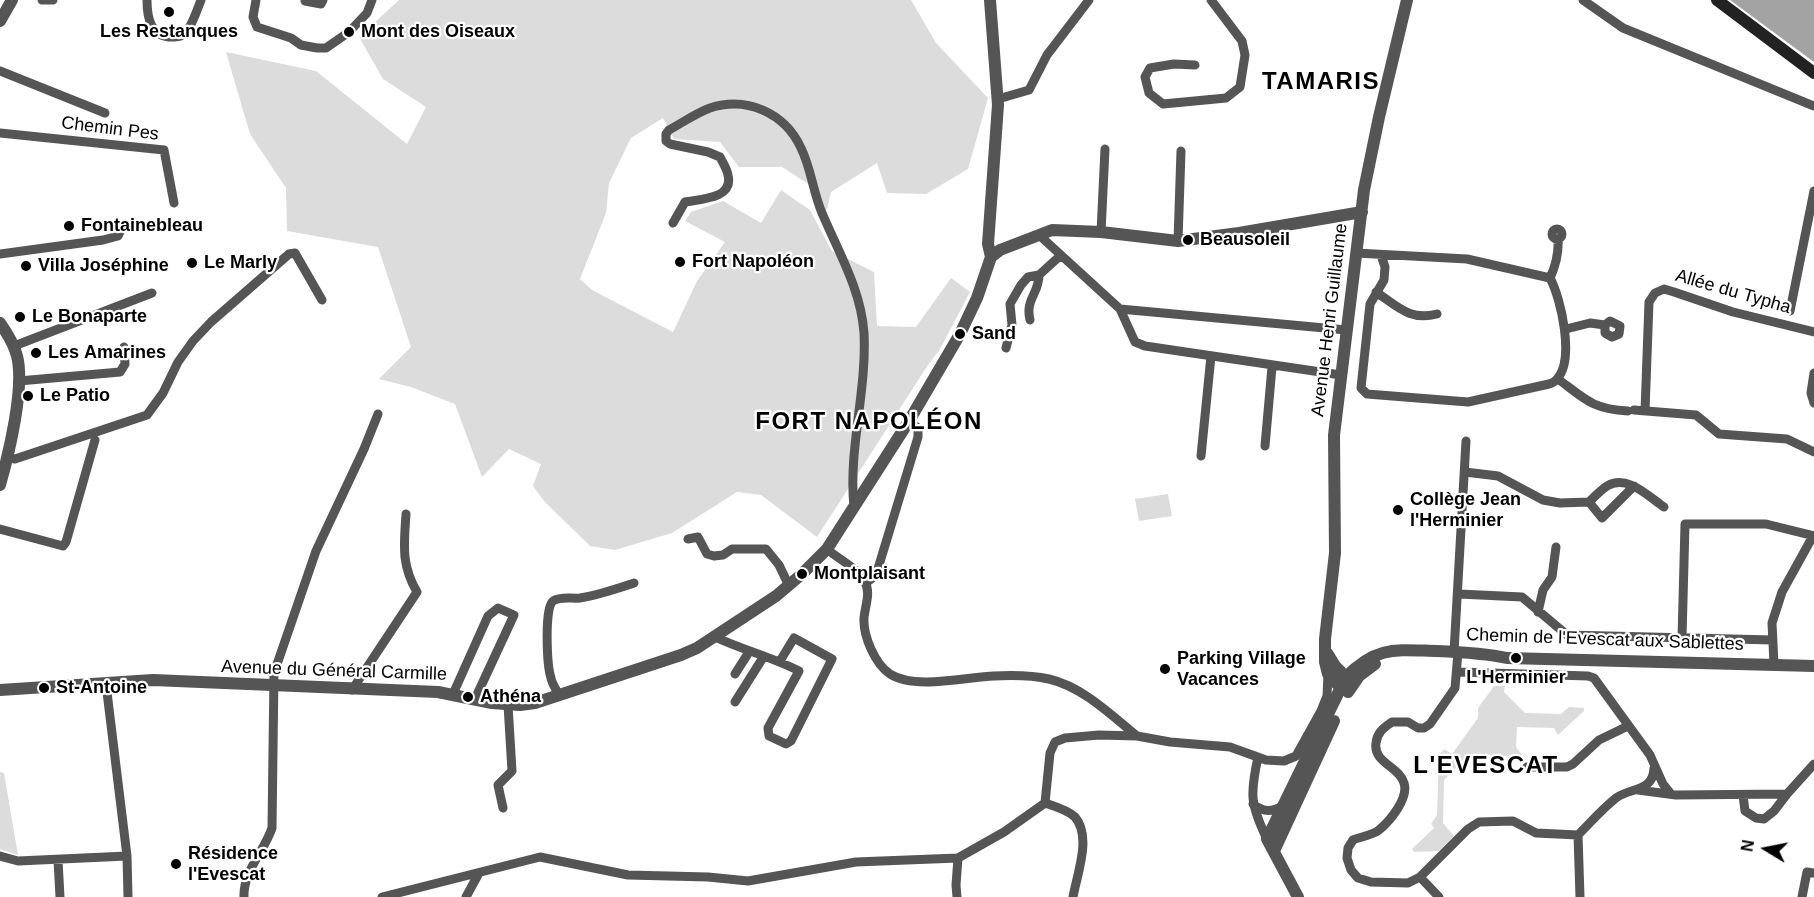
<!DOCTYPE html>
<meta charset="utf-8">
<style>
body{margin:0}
#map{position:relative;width:1814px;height:897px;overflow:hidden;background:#fff;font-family:Arial,sans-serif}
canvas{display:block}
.north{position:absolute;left:1736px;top:819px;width:60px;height:60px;-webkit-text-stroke:4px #fff;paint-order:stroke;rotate:280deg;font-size:16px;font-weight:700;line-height:24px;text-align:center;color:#000}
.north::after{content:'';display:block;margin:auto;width:21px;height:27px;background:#000;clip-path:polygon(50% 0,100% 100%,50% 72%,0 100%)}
</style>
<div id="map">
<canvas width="1814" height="897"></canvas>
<div class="north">N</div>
</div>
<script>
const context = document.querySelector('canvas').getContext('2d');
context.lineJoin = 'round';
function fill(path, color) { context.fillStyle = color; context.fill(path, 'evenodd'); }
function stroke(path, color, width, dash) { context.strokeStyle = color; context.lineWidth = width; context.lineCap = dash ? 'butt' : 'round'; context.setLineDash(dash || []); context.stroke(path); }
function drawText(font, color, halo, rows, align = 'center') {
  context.font = font + ' Arial,sans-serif'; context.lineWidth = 4.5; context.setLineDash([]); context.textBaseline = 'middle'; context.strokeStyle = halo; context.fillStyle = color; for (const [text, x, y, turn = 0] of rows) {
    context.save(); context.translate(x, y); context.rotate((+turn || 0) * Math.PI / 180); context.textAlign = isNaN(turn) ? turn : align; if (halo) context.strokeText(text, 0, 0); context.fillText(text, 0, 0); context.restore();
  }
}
fill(new Path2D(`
 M 399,0 L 911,0 L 936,43 L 988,98 L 968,169 L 926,194 L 887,193 L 877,163 L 831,192 L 827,210 L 823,209 L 816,189 L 782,167 L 739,167 L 720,142 L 674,139 L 663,118 L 631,138 L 609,183 L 606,213 L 580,279 L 592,290 L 673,332 L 697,281 L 725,242 L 685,221 L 691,212 L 723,201 L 761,223 L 781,190 L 810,210 L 832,251 L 874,272 L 877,326 L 916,327 L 951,278 L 970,292 L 940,349 L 928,365 L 817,537 L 761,495 L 737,492 L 672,533 L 615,550 L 590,546 L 544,501 L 533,486 L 541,464 L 509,449 L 482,477 L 455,404 L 411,387 L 379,379 L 411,347 L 378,247 L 287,231 L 286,188 L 250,134 L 226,52 L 316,71 L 407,144 L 426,107 L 383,79 L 359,37 Z
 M 1168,494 L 1172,516 L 1139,521 L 1135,499 Z
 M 1494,686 L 1505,686 L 1504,692 L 1525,713 L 1561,714 L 1569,707 L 1584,708 L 1584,711 L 1558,735 L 1554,728 L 1517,727 L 1516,747 L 1522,755 L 1519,757 L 1477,754 L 1475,768 L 1468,755 L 1444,780 L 1443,823 L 1454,836 L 1439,851 L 1414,852 L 1412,849 L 1434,828 L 1431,824 L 1437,815 L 1439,755 L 1444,749 L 1452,754 L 1478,718 L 1478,708 Z
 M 0,772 L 4,773 L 18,855 L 0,849 Z`), '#dcdcdc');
fill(new Path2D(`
 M 1730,0 L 1814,0 L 1814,62 Z`), '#a3a3a3');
stroke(new Path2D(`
 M 42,0 L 53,0
 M 147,0 C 147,19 151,38 174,37 C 179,37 184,35 187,31 C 193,23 197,10 201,0
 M 256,0 L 253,17 L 257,27 L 291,38 L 301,45 L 317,48 L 326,48 L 349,32 L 367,13 L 372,0
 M 1583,0 L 1623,28 L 1814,106
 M 305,1 L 321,4 L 323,0
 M 1195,65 L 1174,64 L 1150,68 L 1145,77 L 1149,93 L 1163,104 L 1226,98 L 1240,87 L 1245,55 L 1242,41 L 1211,0
 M 0,71 L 105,113
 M 998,99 L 1029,90 L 1047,55 L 1089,0
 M 0,133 L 164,150 L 174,203
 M 673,223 L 685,202 C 700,199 734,199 728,175 C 727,169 723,163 720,157 L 708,152 L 670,144 L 666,141 L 666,134 L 669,130 C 682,123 696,113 710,108 C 747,96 785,113 801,148 C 811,168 813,192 822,213 C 839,253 861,290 864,333 C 867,391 848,450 854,507
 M1552 234a5 5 0 1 1 10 0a5 5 0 1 1-10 0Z
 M 1101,232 L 1105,149
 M 1039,235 L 1120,309 L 1346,330
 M 1178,241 L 1181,151
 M 1356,253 L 1467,259 L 1550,278 C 1561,298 1575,360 1557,379 C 1555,382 1552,383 1549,384 L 1468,402 L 1367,394 L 1361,388 L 1370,304 L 1384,280 L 1385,267 L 1381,255
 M 0,254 L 103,240 L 118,236 L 121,230
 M 1550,278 C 1556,265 1559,254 1558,239
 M 1376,292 C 1398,307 1410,321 1437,314
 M 1120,309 L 1135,342 L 1145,346 L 1341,375
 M 1790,311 L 1814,191
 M 1030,320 C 1025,299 1039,294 1039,275
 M 1566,329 L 1590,323 L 1605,325 L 1605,333 L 1612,337 L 1619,334 L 1620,326 L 1610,321 L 1605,325
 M 14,346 L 152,293
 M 1006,348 L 1012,325 L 1010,304 L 1021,285 L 1028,277 L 1039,275 L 1061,255
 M 1814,373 L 1811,393 L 1814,403
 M 1558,379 C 1585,399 1592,409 1628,411
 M 19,381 L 120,372 L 125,364 L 124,347
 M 1634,410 L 1696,415 L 1719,434 L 1787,439 L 1814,452
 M 1645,411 L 1649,302 L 1655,293 L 1664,289 L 1674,292 L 1733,312 L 1814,332
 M 1265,446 L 1272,367
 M 1201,456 L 1211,356
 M 8,458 L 15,459 L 147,415 L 163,393 L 178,362 L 193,341 L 211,322 L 289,254 L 295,253 L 322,300
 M 1465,472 L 1498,476 L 1543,500 L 1560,503 L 1589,502
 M 1589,502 C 1594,497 1601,490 1607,486 C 1627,474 1648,496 1664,507
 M 1589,502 L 1602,518 L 1634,486
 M 0,529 L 63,546 L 66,542 L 95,440
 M 688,539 L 698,537 L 707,554 L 714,556 L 723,555 L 732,549 L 766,549 L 779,565 L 789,586
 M 827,549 C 838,559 858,568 865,582 C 871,593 865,606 864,618 C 863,636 875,664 890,674 C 915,690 966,677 994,676 C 1013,675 1031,675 1049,679 C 1083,687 1111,715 1137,736
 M 866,583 L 876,575 L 918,437 L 918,428 L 909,421
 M 1459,594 L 1522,597 L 1567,635 L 1773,640
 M 1538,612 L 1543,590 L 1552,577 L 1556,547
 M 715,637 C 743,650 772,657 799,671 L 768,728 L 769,736 L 786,744 L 791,741 L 832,659 L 794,638 L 780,661
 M 1682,638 L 1685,524 L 1766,524 L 1814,536
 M 1454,652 L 1466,441
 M 1458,652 L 1455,688 L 1430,724 L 1424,728 L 1418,728 L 1408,722 L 1392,722 C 1383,728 1377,733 1376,743 C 1373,763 1399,766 1404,783 C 1409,798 1390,821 1379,830 C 1373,835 1360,837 1353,840 L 1348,848 L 1347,858 L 1351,870 L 1358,878 L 1371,882 L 1408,883 L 1420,877 L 1468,829 L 1479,822 L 1513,821 L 1536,833 L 1578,835 C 1590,823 1602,809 1616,798 C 1630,787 1653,793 1654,768
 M 1774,664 L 1772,623 L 1782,592 L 1813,536
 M 1457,672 L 1588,676 L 1594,678 L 1650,755 L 1663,784 L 1671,794
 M 735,674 L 749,652
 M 106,684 L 127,856 L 128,897
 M 352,690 L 417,592 C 401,565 404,545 406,514
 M 453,694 L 488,616 L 498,608 L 514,615 L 475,699
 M 559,695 C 556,689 552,684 551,678 C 547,666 544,608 553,601 C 561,596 572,599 580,598 C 599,595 616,589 634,583
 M 735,702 L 764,656
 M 1258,757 C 1250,794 1250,804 1267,839
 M 1527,767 L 1567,767 L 1573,764 L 1599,740 L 1628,726
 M 1638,790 L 1676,795 L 1787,794 L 1814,764
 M 1743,795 L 1745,811 L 1756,818 L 1764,819 L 1774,811 L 1787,794
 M 1045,803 C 1054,806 1068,810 1075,817 C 1092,837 1077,874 1073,897
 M 1253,804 C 1264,813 1272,812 1285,805
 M 503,808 L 498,785 L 512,771 L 508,705
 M 1578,835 L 1580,897
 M 0,856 L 18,861 L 127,856
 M 58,860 L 60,897
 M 1420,877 L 1439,897
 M 244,897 C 243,871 264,852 272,828 L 274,673 L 316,551 L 364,449 L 378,414
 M 382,897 L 540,857 L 628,875 L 708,877 L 748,881 L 856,862 L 958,858 L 1004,832 L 1045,803 L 1050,753 L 1055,742 L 1065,738 L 1099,735 L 1137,736 L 1170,742 L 1230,747 L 1266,760 L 1284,761 L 1296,756 L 1321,711 L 1327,696 L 1328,674
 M 466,897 L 479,873
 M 957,897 L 956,885 L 958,858
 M 1802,897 L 1807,872 L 1814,873`), '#555', 9);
stroke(new Path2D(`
 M 990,0 L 998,105 L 988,244 L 991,257
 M 0,21 L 12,0
 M 991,257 L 1000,250 L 1052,230 L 1101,232 L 1178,241 L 1239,233 L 1362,212
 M 0,323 C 7,333 14,344 17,356 C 25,387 9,453 0,485
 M 1327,653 L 1335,666 L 1346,677 L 1346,686
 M 1352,686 L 1342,687 L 1337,684 L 1328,674 L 1325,662 L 1325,639 L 1335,553 L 1334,435 L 1364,190 L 1379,117 L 1407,0
 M 0,690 L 153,680 L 438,692 L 492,703 L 520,705 L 535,703 L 681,655 L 697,648 L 776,596 L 802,574 L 827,549 L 909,421 L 960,334 L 977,298 L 991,257
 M 1348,692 L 1359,676 L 1375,664
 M 1274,851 L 1334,721
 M 1298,897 L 1267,839 L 1346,677 C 1377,645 1397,650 1437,651 C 1461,652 1484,653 1507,658 L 1814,666`), '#555', 12);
stroke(new Path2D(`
 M 1717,0 L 1814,73`), '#222', 12);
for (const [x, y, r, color] of [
 [169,12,6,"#000"],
 [349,32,6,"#000"],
 [69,226,6,"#000"],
 [1188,240,6,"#000"],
 [680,262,6,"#000"],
 [192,263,6,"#000"],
 [26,266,6,"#000"],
 [20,317,6,"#000"],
 [960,334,6,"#000"],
 [36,353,6,"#000"],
 [28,396,6,"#000"],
 [1398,510,6,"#000"],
 [802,574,6,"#000"],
 [1516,658,6,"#000"],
 [1165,669,6,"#000"],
 [44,688,6,"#000"],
 [468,697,6,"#000"],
 [176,864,6,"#000"]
]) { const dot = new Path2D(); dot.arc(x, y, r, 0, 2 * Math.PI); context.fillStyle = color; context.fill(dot); stroke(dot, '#fff', 2); }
drawText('bold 18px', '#000', '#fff', [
 ["Les Restanques",169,32,"center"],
 ["Mont des Oiseaux",361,32],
 ["Fontainebleau",81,226],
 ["Beausoleil",1200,240],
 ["Fort Napoléon",692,262],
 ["Le Marly",204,263],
 ["Villa Joséphine",38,266],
 ["Le Bonaparte",32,317],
 ["Sand",972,334],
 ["Les Amarines",48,353],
 ["Le Patio",40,396],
 ["Collège Jean",1410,500],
 ["l'Herminier",1410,521],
 ["Montplaisant",814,574],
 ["Parking Village",1177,659],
 ["Vacances",1177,680],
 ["L'Herminier",1516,678,"center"],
 ["St-Antoine",56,688],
 ["Athéna",480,697],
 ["Résidence",188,854],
 ["l'Evescat",188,875]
], 'left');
drawText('18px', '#000', '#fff', [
 ["Chemin Pes",110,129,7],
 ["Allée du Typha",1733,292,16],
 ["Avenue Henri Guillaume",1330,320,-83],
 ["Chemin de l'Evescat aux Sablettes",1605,640,2],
 ["Avenue du Général Carmille",334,671,2]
]);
context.letterSpacing = '1.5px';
drawText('bold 24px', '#000', '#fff', [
 ["TAMARIS",1321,82],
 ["FORT NAPOLÉON",869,422],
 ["L'EVESCAT",1486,766]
]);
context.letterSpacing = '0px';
</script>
